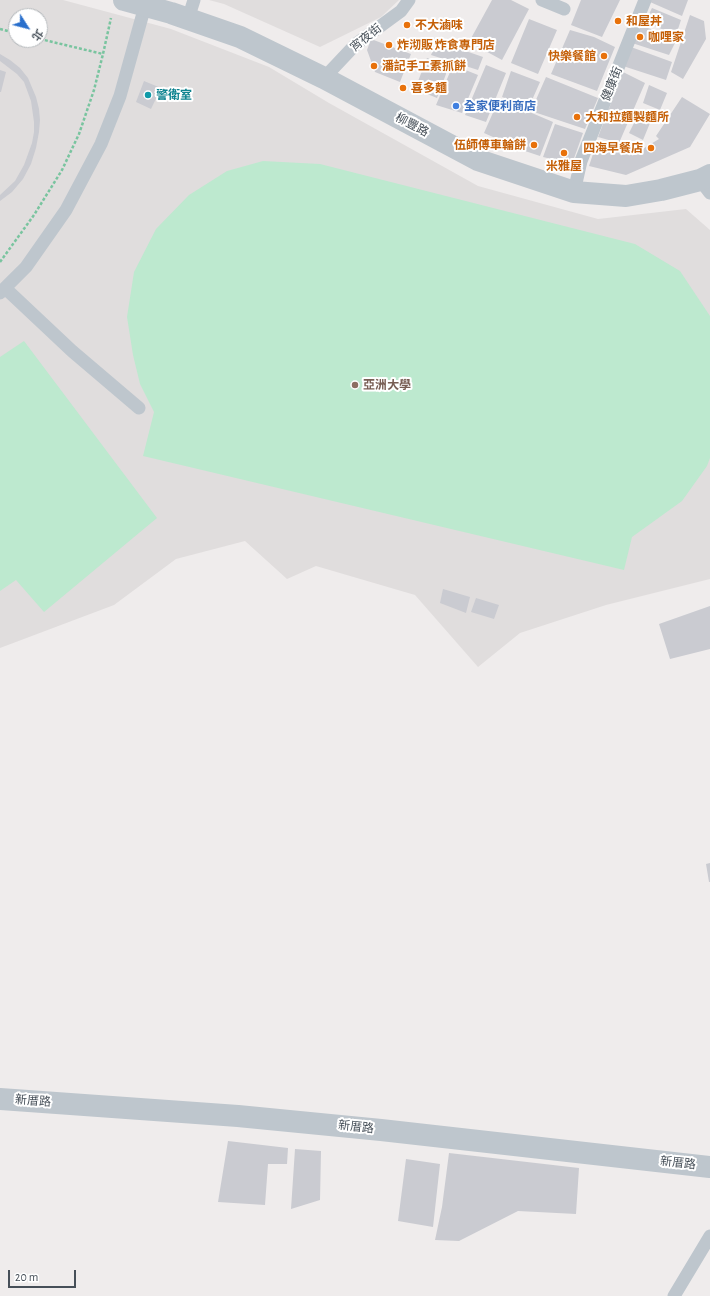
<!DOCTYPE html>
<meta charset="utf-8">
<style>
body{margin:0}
#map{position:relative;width:710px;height:1296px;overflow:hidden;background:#efecec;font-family:"Alegreya Sans","Noto Sans TC",sans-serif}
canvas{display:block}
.north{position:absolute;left:8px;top:8px;width:40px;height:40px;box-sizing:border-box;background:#fff;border:1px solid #b5b9bc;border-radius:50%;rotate:126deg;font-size:11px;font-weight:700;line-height:16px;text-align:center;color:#464f58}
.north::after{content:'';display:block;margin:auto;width:14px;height:18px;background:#296fcc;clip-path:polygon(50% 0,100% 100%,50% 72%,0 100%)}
.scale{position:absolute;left:8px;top:1270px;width:68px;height:18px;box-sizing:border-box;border:2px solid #464f58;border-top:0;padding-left:5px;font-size:12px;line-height:14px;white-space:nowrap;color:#464f58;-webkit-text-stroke:3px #fff;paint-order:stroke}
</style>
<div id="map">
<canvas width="710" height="1296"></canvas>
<div class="north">北</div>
<div class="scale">20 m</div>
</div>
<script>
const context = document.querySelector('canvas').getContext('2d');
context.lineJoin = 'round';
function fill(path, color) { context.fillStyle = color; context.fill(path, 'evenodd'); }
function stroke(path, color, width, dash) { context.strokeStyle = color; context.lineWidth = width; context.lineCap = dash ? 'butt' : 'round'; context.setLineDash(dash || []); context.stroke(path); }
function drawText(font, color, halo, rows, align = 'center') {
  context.font = font + ' "Alegreya Sans","Noto Sans TC",sans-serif'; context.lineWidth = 4; context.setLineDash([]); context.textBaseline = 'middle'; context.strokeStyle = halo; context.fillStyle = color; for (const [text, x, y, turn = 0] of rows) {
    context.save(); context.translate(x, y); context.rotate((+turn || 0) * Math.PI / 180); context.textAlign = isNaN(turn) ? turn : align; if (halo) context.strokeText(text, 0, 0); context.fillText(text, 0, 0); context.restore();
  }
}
fill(new Path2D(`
 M 0,0 L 63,0 L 171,29 L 269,67 L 329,103 L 478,186 L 598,219 L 686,209 L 710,230 L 710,579 L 606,605 L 520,633 L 478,667 L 415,595 L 316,566 L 287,579 L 245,541 L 176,559 L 114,605 L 0,648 ZM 16,16 L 40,16 L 40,40 L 16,40 Z
 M 209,0 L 399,0 L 381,17 L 320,47 L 224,4 Z`), '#e0dddd');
fill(new Path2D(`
 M 263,161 L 320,164 L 635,244 L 680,271 L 710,316 L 710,458 L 707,466 L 682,501 L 632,537 L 624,570 L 143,456 L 154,412 L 140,384 L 133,355 L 127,317 L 134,272 L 156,229 L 189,195 L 227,171 Z
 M 24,341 L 157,518 L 44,612 L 16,580 L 0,591 L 0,357 Z`), '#bde9cf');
fill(new Path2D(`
 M 492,0 L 511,0 L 529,9 L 502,60 L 469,42 Z
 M 581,0 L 620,0 L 602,37 L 571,25 Z
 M 650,0 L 688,0 L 682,16 L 650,2 Z
 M 652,8 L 681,20 L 676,35 L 645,22 Z
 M 690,15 L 704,21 L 706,39 L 683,79 L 671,72 Z
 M 529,19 L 557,30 L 538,74 L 511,63 Z
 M 640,25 L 677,39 L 669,55 L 632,43 Z
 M 570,30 L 594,37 L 615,47 L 597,91 L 551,74 Z
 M 371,39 L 411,54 L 400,82 L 375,72 L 367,50 Z
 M 437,41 L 483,57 L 478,70 L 431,55 Z
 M 631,47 L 672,62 L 666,80 L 623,66 Z
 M 0,54 L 10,60 L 20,68 L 28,78 L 36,97 L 39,109 L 40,120 L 39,132 L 36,148 L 31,164 L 23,179 L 12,192 L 0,201 L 0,195 L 15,181 L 24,165 L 32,143 L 34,132 L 34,122 L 31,101 L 24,82 L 17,74 L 0,61 Z
 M 427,58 L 449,66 L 437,98 L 415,89 Z
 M 453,65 L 478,75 L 462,113 L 436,105 Z
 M 486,65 L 506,73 L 486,122 L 465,115 Z
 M 0,70 L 6,72 L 1,92 L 0,92 Z
 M 511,71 L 540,82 L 529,107 L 502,97 Z
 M 623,72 L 645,83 L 619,143 L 598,137 Z
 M 546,77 L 598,98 L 585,129 L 531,111 Z
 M 144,81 L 161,88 L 151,109 L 136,102 Z
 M 649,85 L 667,93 L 660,110 L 643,103 Z
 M 682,97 L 710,114 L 690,147 L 626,175 L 589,166 L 597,142 L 634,154 L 659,139 L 656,136 Z
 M 499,99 L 553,122 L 540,156 L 522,150 L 484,133 Z
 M 637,117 L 650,123 L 643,140 L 629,133 Z
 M 555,124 L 583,133 L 572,164 L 543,157 Z
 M 443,589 L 470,597 L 466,613 L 440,603 Z
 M 476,598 L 499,605 L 494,619 L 471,612 Z
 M 710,606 L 710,649 L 670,659 L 659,624 Z
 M 710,863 L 710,882 L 709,882 L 706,864 Z
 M 228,1141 L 288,1148 L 287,1164 L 268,1164 L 265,1205 L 218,1202 Z
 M 295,1149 L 321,1151 L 320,1200 L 291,1209 Z
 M 449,1153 L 579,1168 L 576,1214 L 518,1211 L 459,1241 L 435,1240 L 442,1207 Z
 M 406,1159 L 440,1164 L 433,1227 L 398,1221 Z`), '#cacbd1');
stroke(new Path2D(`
 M 0,29 L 16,33
 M 40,39 L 103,54 L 111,18
 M 0,262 L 34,215 L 62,170 L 79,134 L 94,90 L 103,54`), '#79c49f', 2.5, [3, 2]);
stroke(new Path2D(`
 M 542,0 L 564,9
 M 188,19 L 194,0
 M 324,78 L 356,44 L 401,11 L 409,0
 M 700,180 L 710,193
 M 574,192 L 581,161 L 645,0
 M 5,288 L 72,351 L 139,408
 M 0,293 L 26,267 L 66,210 L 101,144 L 120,96 L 145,6
 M 674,1296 L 710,1236`), '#bec6cd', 13);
stroke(new Path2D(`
 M 124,0 L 171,13 L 240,37 L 324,78 L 478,160 L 574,192 L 626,196 L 661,190 L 700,180 L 710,175
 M 0,1099 L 238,1116 L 381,1130 L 710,1167`), '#bec6cd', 22);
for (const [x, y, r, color] of [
 [618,21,4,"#e8710a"],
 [407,25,4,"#e8710a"],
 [640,37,4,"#e8710a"],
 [389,45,4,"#e8710a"],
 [604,56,4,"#e8710a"],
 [374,66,4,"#e8710a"],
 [403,88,4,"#e8710a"],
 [148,95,4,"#0f9aa8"],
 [456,106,4,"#3f7fe0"],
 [577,117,4,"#e8710a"],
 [534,145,4,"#e8710a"],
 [651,148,4,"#e8710a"],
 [564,153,4,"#e8710a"],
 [355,385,4,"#8d6e63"]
]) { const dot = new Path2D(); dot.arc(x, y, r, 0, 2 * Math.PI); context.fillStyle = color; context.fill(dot); stroke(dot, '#fff', 1.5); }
drawText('bold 12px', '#c56008', '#fff', [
 ["和屋丼",626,21],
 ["不大滷味",415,25],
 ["咖哩家",648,37],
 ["炸沏販 炸食專門店",397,45],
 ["快樂餐館",596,56,"right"],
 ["潘記手工素抓餅",382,66],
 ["喜多麵",411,88],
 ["大和拉麵製麵所",585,117],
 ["伍師傅車輪餅",526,145,"right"],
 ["四海早餐店",643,148,"right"],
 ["米雅屋",564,166,"center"]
], 'left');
drawText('12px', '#464f58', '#fff', [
 ["宵夜街",366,38,-39],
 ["健康街",612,84,-68],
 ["柳豐路",412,125,28],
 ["新厝路",33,1101,4],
 ["新厝路",356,1127,6],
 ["新厝路",678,1163,6]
]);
drawText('bold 12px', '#0d838f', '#fff', [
 ["警衛室",156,95]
], 'left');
drawText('bold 12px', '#366cbe', '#fff', [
 ["全家便利商店",464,106]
], 'left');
drawText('bold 12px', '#785e54', '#fff', [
 ["亞洲大學",363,385]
], 'left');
</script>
